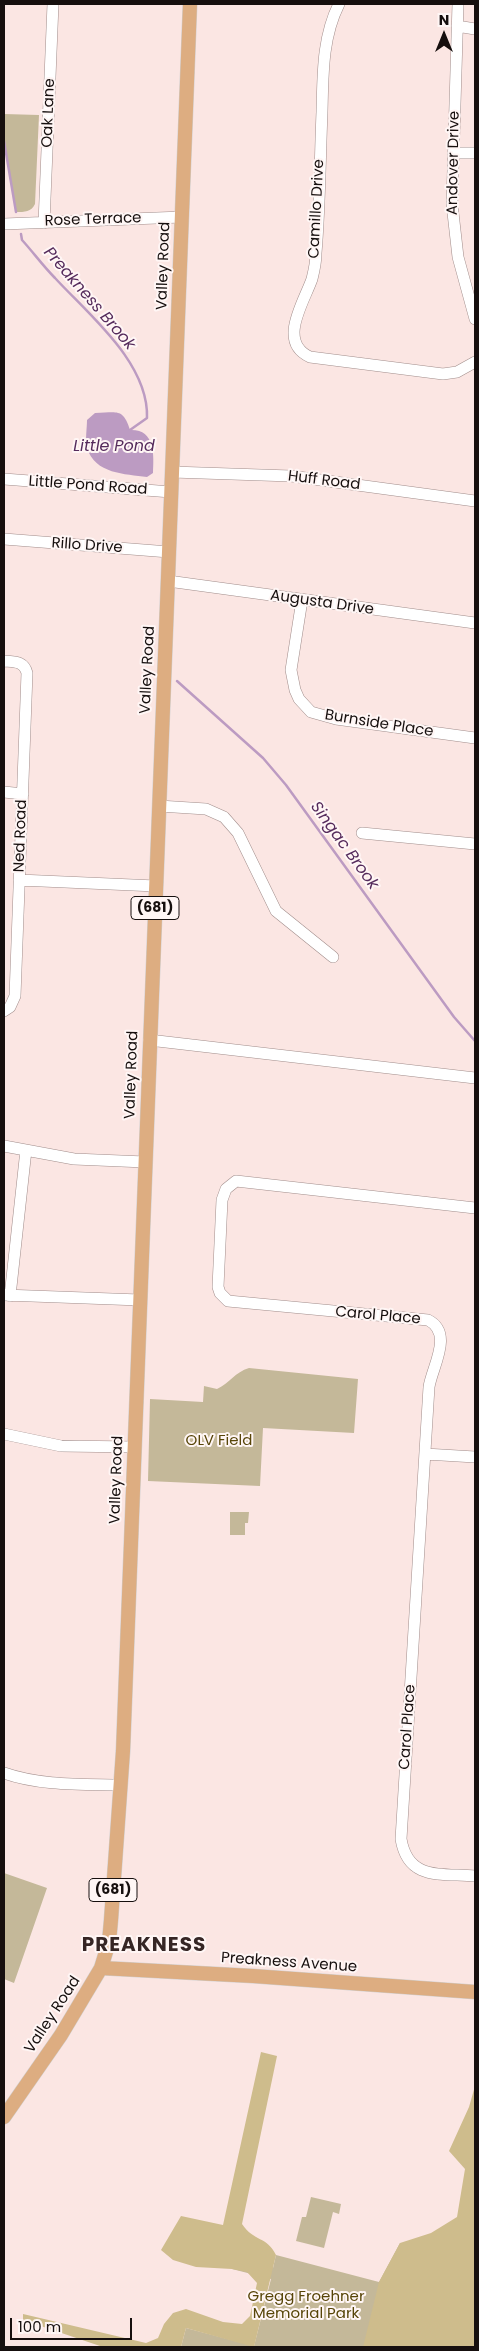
<!DOCTYPE html>
<style>
body{margin:0}
#map{position:relative;width:479px;height:2351px;overflow:hidden;background:#fbe6e3;font-family:Poppins,sans-serif}
canvas{display:block}
.frame{position:absolute;inset:0;border:5px solid #160f0e;pointer-events:none}
.north{position:absolute;left:419px;top:10px;width:50px;height:50px;-webkit-text-stroke:4px #fff6f5;paint-order:stroke;rotate:0deg;font-size:14px;font-weight:700;line-height:20px;text-align:center;color:#160f0e}
.north::after{content:'';display:block;margin:auto;width:18px;height:22px;background:#160f0e;clip-path:polygon(50% 0,100% 100%,50% 72%,0 100%)}
.scale{position:absolute;left:10px;top:2318px;width:122px;height:22px;box-sizing:border-box;border:2px solid #160f0e;border-top:0;padding-left:6px;font-size:15px;line-height:18px;white-space:nowrap;color:#160f0e;-webkit-text-stroke:4px #fff6f5;paint-order:stroke}
</style>
<div id="map">
<canvas width="479" height="2351"></canvas>
<div class="frame"></div>
<div class="north">N</div>
<div class="scale">100 m</div>
</div>
<script>
const context = document.querySelector('canvas').getContext('2d');
context.lineJoin = 'round';
function fill(path, color) { context.fillStyle = color; context.fill(path, 'evenodd'); }
function stroke(path, color, width, dash) { context.strokeStyle = color; context.lineWidth = width; context.lineCap = dash ? 'butt' : 'round'; context.setLineDash(dash || []); context.stroke(path); }
function drawText(font, color, halo, rows, align = 'center') {
  context.font = font + ' Poppins,sans-serif'; context.lineWidth = 4; context.setLineDash([]); context.textBaseline = 'middle'; context.strokeStyle = halo; context.fillStyle = color; for (const [text, x, y, turn = 0] of rows) {
    context.save(); context.translate(x, y); context.rotate((+turn || 0) * Math.PI / 180); context.textAlign = isNaN(turn) ? turn : align; if (halo) context.strokeText(text, 0, 0); context.fillText(text, 0, 0); context.restore();
  }
}
fill(new Path2D(`
 M 4,114 L 39,115 L 35,204 C 31,212 25,212 16,212 L 4,141 Z
 M 249,1368 L 358,1379 L 354,1433 L 263,1428 L 260,1486 L 148,1481 L 150,1399 L 203,1402 L 204,1386 L 217,1389 C 230,1383 235,1372 249,1368 Z
 M 230,1512 L 249,1512 L 248,1523 L 245,1523 L 245,1535 L 230,1535 Z
 M 4,1873 L 47,1888 L 14,1983 L 4,1979 Z
 M 311,2197 L 341,2204 L 339,2214 L 333,2212 L 324,2248 L 296,2241 L 302,2217 L 306,2217 Z
 M 400,2243 L 451,2262 L 475,2347 L 181,2347 L 186,2328 L 254,2346 L 271,2279 L 232,2269 L 238,2248 L 273,2268 L 276,2255 L 379,2282 Z`), '#c4b899');
fill(new Path2D(`
 M 261,2052 L 277,2056 L 242,2224 C 254,2242 267,2236 276,2255 L 254,2347 L 186,2328 L 181,2347 L 103,2347 L 23,2320 L 23,2314 L 146,2343 L 158,2338 L 164,2324 L 173,2313 L 186,2309 L 223,2322 L 242,2324 L 250,2316 L 257,2283 L 247,2272 L 232,2269 L 196,2267 L 173,2260 L 161,2250 L 181,2216 L 223,2225 Z
 M 475,2086 L 475,2347 L 363,2347 L 379,2282 L 400,2243 L 431,2233 L 457,2217 L 465,2169 L 449,2151 L 469,2107 Z`), '#cebc8c');
fill(new Path2D(`
 M 95,413 C 116,413 123,407 130,430 C 155,429 154,454 153,473 L 147,477 C 125,474 95,474 87,448 C 85,440 87,428 87,420 Z`), '#bc9bc2');
stroke(new Path2D(`
 M 4,141 L 16,212
 M 21,234 L 22,240 C 33,252 43,266 55,278 C 89,315 149,363 147,418 L 130,430
 M 177,681 L 263,758 L 286,785 L 454,1017 L 475,1041`), '#bc9bc2', 2.5);
const minor = new Path2D(`
 M 339,4 C 322,38 323,75 322,112 C 320,159 320,206 316,253 C 316,262 314,271 312,279 C 304,302 277,342 310,357 L 443,374 L 457,372 L 475,362
 M 458,4 L 452,204 L 458,257 L 475,319
 M 457,26 L 475,29
 M 453,153 L 475,153
 M 44,223 L 53,4
 M 4,224 L 182,217
 M 172,472 L 291,476 L 475,501
 M 4,479 L 171,492
 M 4,539 L 169,552
 M 168,581 L 475,623
 M 302,600 L 291,670 L 295,690 L 299,699 L 311,712 L 336,719 L 475,738
 M 4,661 C 15,662 24,661 27,673 L 15,996 L 10,1007 L 4,1011
 M 4,792 L 23,794
 M 159,806 L 206,809 L 224,817 L 238,833 L 276,911 L 333,957
 M 362,833 L 475,844
 M 19,880 L 156,886
 M 149,1040 L 475,1078
 M 4,1146 L 74,1159 L 145,1162
 M 475,1208 L 236,1181 L 226,1189 L 222,1200 L 218,1287 L 220,1293 L 228,1301 L 428,1320 C 454,1333 432,1367 429,1387 L 401,1839 C 408,1881 441,1873 475,1876
 M 4,1295 L 140,1300
 M 10,1296 L 26,1150
 M 4,1434 L 61,1446 L 134,1447
 M 425,1454 L 475,1457
 M 4,1773 C 41,1786 82,1784 121,1785`);
const major = new Path2D(`
 M 101,1968 L 253,1976 L 475,1992
 M 4,2117 L 61,2035 L 101,1968 L 109,1942 L 111,1920 L 123,1751 L 190,4`);
stroke(minor, '#a18d8b', 12);
stroke(major, '#d0cfcf', 15);
stroke(minor, '#fff', 11);
stroke(major, '#ddad81', 14);
for (const [x, y, w] of [
 [155,908,48],
 [113,1890,48]
]) { const box = new Path2D(); box.roundRect(x - w / 2, y - 11.5, w, 23, 4); context.fillStyle = '#fff6f5'; context.fill(box); stroke(box, '#160f0e', 1); }
drawText('bold 14px', '#160f0e', null, [
 ["(681)",155,908],
 ["(681)",113,1890]
]);
drawText('15px', '#160f0e', '#fff6f5', [
 ["Oak Lane",49,113,-88],
 ["Andover Drive",454,163,-89],
 ["Camillo Drive",317,209,-87],
 ["Rose Terrace",93,220,-2],
 ["Valley Road",164,266,-88],
 ["Huff Road",324,481,7],
 ["Little Pond Road",88,486,4],
 ["Rillo Drive",87,546,4],
 ["Augusta Drive",322,603,8],
 ["Valley Road",148,670,-87],
 ["Burnside Place",379,724,9],
 ["Ned Road",21,836,-88],
 ["Valley Road",132,1075,-88],
 ["Carol Place",378,1316,5],
 ["Valley Road",117,1480,-88],
 ["Carol Place",408,1727,-86],
 ["Preakness Avenue",289,1963,4],
 ["Valley Road",53,2015,-57]
]);
drawText('15px', '#574508', '#fff6f5', [
 ["OLV Field",219,1441],
 ["Gregg Froehner",306,2297],
 ["Memorial Park",306,2314]
]);
drawText('italic 16px', '#552b5c', '#fff6f5', [
 ["Preakness Brook",89,299,49],
 ["Little Pond",114,447],
 ["Singac Brook",344,846,54]
]);
context.letterSpacing = '1px';
drawText('bold 20px', '#362625', '#fff6f5', [
 ["PREAKNESS",144,1946]
]);
context.letterSpacing = '0px';
</script>
